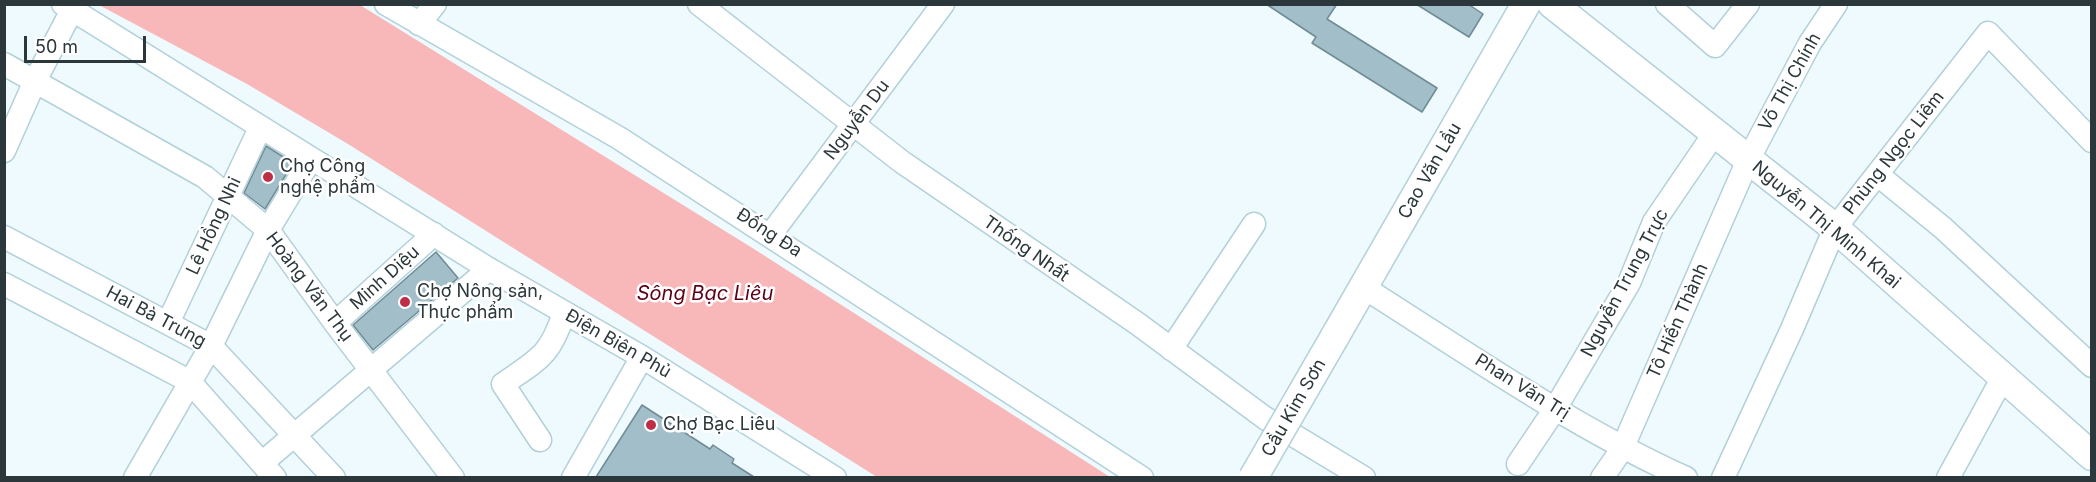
<!DOCTYPE html>
<meta charset="utf-8">
<style>
body{margin:0}
#map{position:relative;width:2096px;height:482px;overflow:hidden;background:#eefafe;font-family:Inter,sans-serif}
canvas{display:block}
.frame{position:absolute;inset:0;border:6px solid #2b373b;pointer-events:none}
.scale{position:absolute;left:24px;top:36px;width:122px;height:27px;box-sizing:border-box;border:3px solid #2b373b;border-top:0;padding-left:8px;font-size:18px;line-height:21px;white-space:nowrap;color:#2b373b;-webkit-text-stroke:4px #fff;paint-order:stroke}
</style>
<div id="map">
<canvas width="2096" height="482"></canvas>
<div class="frame"></div>
<div class="scale">50 m</div>
</div>
<script>
const context = document.querySelector('canvas').getContext('2d');
context.lineJoin = 'round';
function fill(path, color) { context.fillStyle = color; context.fill(path, 'evenodd'); }
function stroke(path, color, width, dash) { context.strokeStyle = color; context.lineWidth = width; context.lineCap = dash ? 'butt' : 'round'; context.setLineDash(dash || []); context.stroke(path); }
function drawText(font, color, halo, rows, align = 'center') {
  context.font = font + ' Inter,sans-serif'; context.lineWidth = 5; context.setLineDash([]); context.textBaseline = 'middle'; context.strokeStyle = halo; context.fillStyle = color; for (const [text, x, y, turn = 0] of rows) {
    context.save(); context.translate(x, y); context.rotate((+turn || 0) * Math.PI / 180); context.textAlign = isNaN(turn) ? turn : align; if (halo) context.strokeText(text, 0, 0); context.fillText(text, 0, 0); context.restore();
  }
}
fill(new Path2D(`
 M 99,5 L 360,5 L 754,249 L 1110,477 L 877,477 L 348,144 L 247,84 Z`), '#f8b7b9');
const building = new Path2D(`
 M 1266,4 L 1337,4 L 1327,19 L 1437,88 L 1422,112 L 1312,43 L 1316,37 Z
 M 1416,4 L 1468,4 L 1483,14 L 1469,37 Z
 M 266,146 L 293,163 L 265,209 L 244,193 Z
 M 436,252 L 458,278 L 373,350 L 353,325 Z
 M 642,405 L 710,449 L 713,445 L 734,459 L 732,463 L 754,477 L 596,477 Z`);
fill(building, '#a2bfc9');
stroke(building, '#6f8b94', 1.5);
const minor = new Path2D(`
 M 63,4 L 489,269 L 642,357 L 835,478
 M 386,4 L 619,138 L 1142,478
 M 699,4 L 902,162 L 1138,324 L 1265,418 L 1364,478
 M 1667,4 L 1715,46 L 1748,4
 M 419,24 L 435,4
 M 4,64 L 205,177 L 268,230 L 335,323 L 453,478
 M 4,151 L 35,81 L 72,10
 M 1878,175 L 1943,228 L 2092,366
 M 771,234 L 943,4
 M 4,237 L 211,346 L 334,478
 M 4,284 L 189,381 L 275,478
 M 1363,287 C 1469,354 1571,426 1686,478
 M 168,323 L 260,128
 M 335,323 L 434,234
 M 1171,349 L 1254,224
 M 540,440 L 503,384 C 539,359 550,356 564,313
 M 262,463 L 489,269
 M 1518,464 L 1555,409 L 1629,283 L 1654,222 L 1714,134
 M 135,478 L 211,346 L 268,230 L 311,159
 M 573,478 L 642,357
 M 1602,478 L 1622,449 L 1748,160 L 1810,43 L 1836,4
 M 1723,478 L 1792,329 L 1835,228 L 1988,33 L 2092,141
 M 1948,478 L 2003,377`);
const major = new Path2D(`
 M 1552,4 L 1835,228 L 2092,456
 M 1334,338 L 1526,4`);
stroke(minor, '#b2d0da', 25);
stroke(major, '#b2d0da', 31);
stroke(minor, '#fff', 22);
stroke(major, '#fff', 28);
const majorBridge = new Path2D(`
 M 1253,478 L 1334,338`);
stroke(majorBridge, '#b2d0da', 31, []);
stroke(majorBridge, '#fff', 28);
for (const [x, y, r, color] of [
 [268,177,6,"#bf2e47"],
 [405,302,6,"#bf2e47"],
 [651,425,6,"#bf2e47"]
]) { const dot = new Path2D(); dot.arc(x, y, r, 0, 2 * Math.PI); context.fillStyle = color; context.fill(dot); stroke(dot, '#fff', 2); }
drawText('18px', '#2b373b', '#fff', [
 ["Võ Thị Chính",1790,82,-61],
 ["Nguyễn Du",857,120,-53],
 ["Phùng Ngọc Liêm",1894,153,-52],
 ["Cao Văn Lầu",1430,171,-60],
 ["Nguyễn Thị Minh Khai",1826,225,40],
 ["Lê Hồng Nhi",214,226,-65],
 ["Đống Đa",769,233,33],
 ["Thống Nhất",1026,249,35],
 ["Minh Diệu",385,278,-42],
 ["Nguyễn Trung Trực",1625,283,-62],
 ["Hoàng Văn Thụ",309,287,53],
 ["Hai Bà Trưng",156,317,28],
 ["Tô Hiến Thành",1678,321,-66],
 ["Điện Biên Phủ",618,344,30],
 ["Phan Văn Trị",1522,387,32],
 ["Cầu Kim Sơn",1294,408,-60]
]);
drawText('18px', '#2b373b', '#fff', [
 ["Chợ Công",280,167],
 ["nghệ phẩm",280,188],
 ["Chợ Nông sản,",417,292],
 ["Thực phẩm",417,313],
 ["Chợ Bạc Liêu",663,425]
], 'left');
drawText('italic 20px', '#5d0017', '#fff', [
 ["Sông Bạc Liêu",705,294]
]);
</script>
